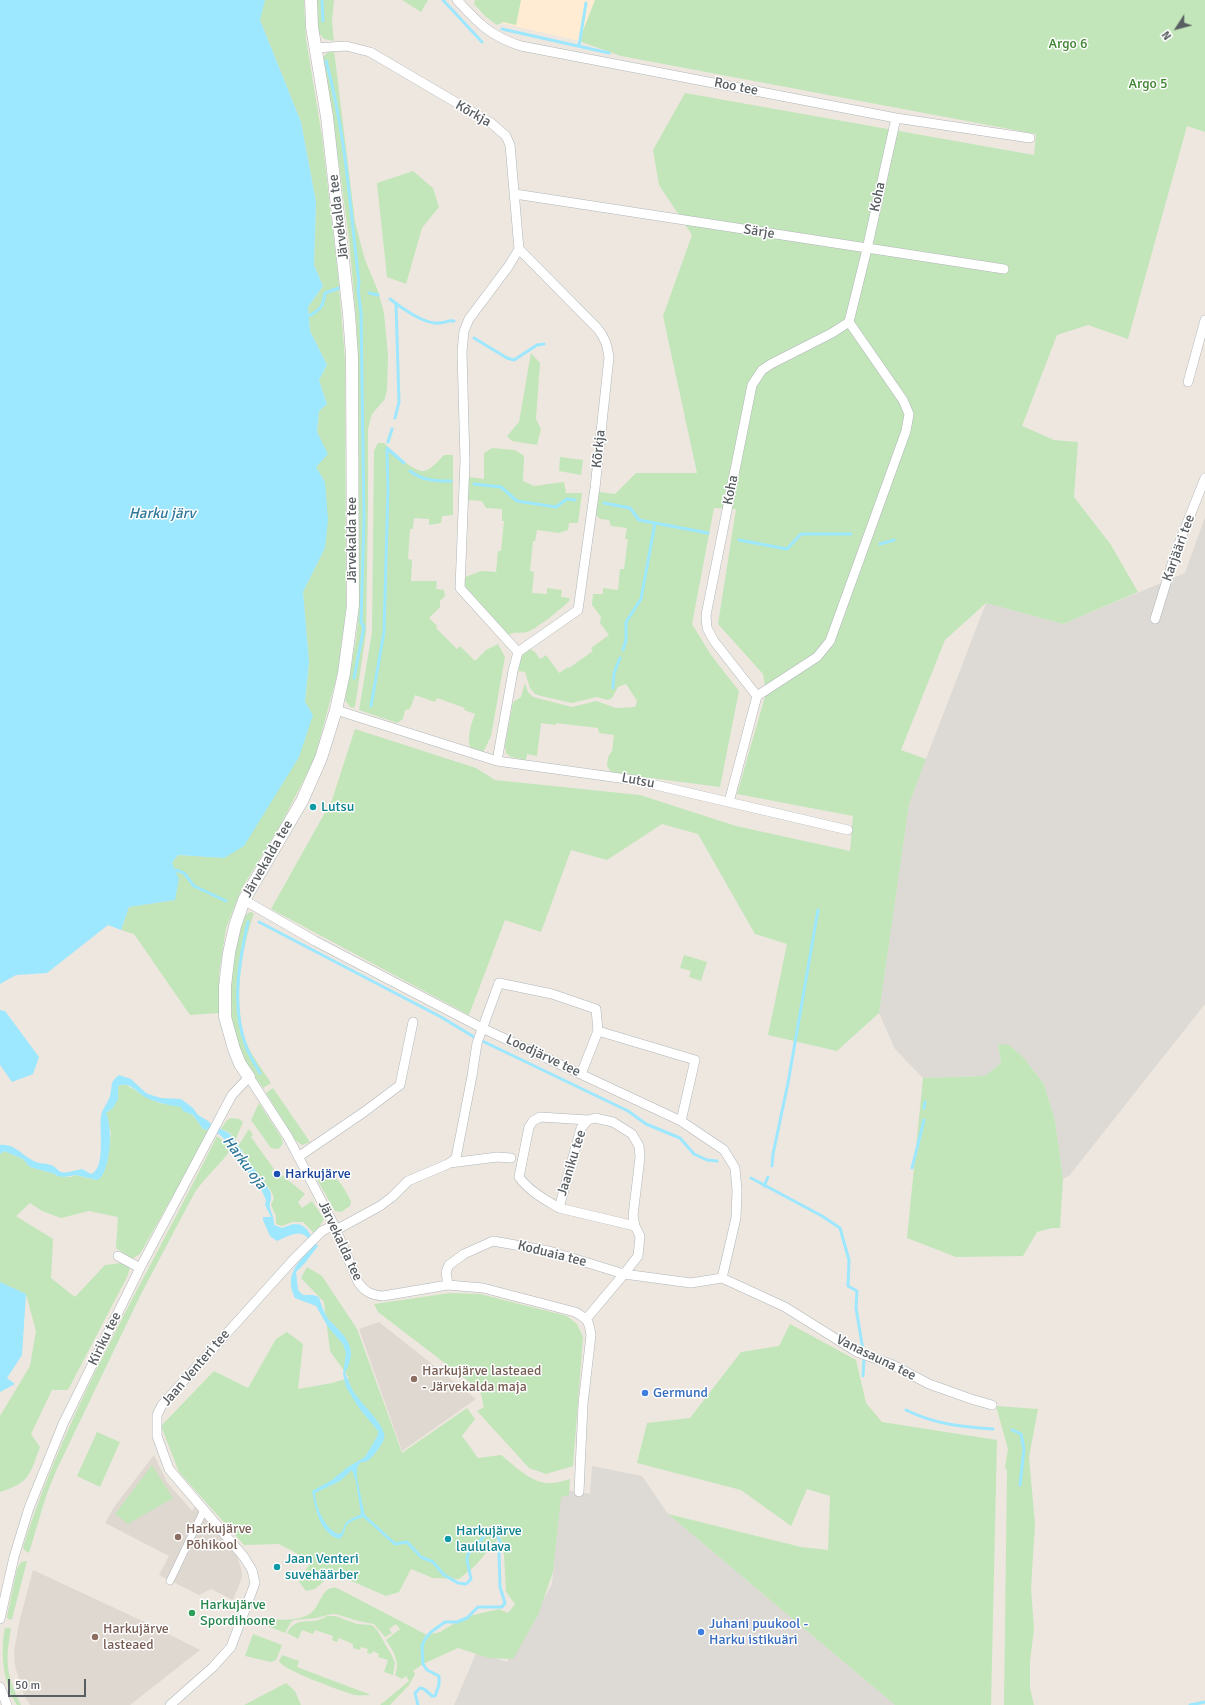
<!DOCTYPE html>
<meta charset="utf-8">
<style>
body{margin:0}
#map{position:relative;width:1205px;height:1705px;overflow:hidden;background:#ede7df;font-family:Signika,sans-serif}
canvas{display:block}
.north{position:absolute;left:1157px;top:8px;width:40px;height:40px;-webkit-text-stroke:3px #fff;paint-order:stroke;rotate:234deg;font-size:11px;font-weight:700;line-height:16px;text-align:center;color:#585e61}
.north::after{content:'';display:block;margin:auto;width:14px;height:18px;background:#585e61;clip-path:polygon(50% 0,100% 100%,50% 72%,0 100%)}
.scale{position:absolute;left:8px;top:1679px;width:78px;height:18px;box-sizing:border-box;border:2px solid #585e61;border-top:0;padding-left:5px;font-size:12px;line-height:14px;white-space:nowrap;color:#585e61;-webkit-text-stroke:3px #fff;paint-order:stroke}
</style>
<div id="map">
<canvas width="1205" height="1705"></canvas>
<div class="north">N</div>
<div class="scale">50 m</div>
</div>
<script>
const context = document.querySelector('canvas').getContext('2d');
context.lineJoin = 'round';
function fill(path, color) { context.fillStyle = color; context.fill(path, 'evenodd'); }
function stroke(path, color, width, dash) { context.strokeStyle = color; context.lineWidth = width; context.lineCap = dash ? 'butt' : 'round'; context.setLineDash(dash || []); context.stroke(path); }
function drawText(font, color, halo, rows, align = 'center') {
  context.font = font + ' Signika,sans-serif'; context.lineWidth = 3; context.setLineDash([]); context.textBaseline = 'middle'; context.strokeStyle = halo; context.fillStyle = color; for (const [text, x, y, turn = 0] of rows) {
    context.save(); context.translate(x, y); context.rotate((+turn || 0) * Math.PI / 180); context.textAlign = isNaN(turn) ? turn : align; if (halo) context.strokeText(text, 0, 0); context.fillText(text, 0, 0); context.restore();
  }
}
fill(new Path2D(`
 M 478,0 L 595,0 L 579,41 L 497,22 Z`), '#ffecd2');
fill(new Path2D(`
 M 1205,517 L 1205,1004 L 1069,1176 L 1063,1179 L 1055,1120 L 1044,1084 L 1023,1057 L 1009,1045 L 998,1045 L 1001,1063 L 985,1076 L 923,1078 L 895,1049 L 879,1013 L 909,803 L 986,603 L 1063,624 L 1185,573 Z
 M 592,1466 L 642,1476 L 668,1514 L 895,1705 L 454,1705 L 477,1651 L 507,1662 L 552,1584 L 561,1489 L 590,1494 Z`), '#ddd9d4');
fill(new Path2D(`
 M 379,1322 L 476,1399 L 402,1451 L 359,1329 Z
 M 154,1455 L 167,1482 L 192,1511 L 195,1507 L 213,1525 L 237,1555 L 242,1572 L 242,1578 L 233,1600 L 211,1589 L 199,1595 L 159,1575 L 169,1556 L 105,1523 L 114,1507 Z
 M 33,1570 L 149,1624 L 200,1650 L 130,1705 L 30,1705 L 24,1695 L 15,1666 L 14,1651 L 20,1619 Z`), '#dfd8d0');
fill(new Path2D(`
 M 227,0 L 304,0 L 306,39 L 322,137 L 338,275 L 345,360 L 346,610 L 338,672 L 314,760 L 281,824 L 242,888 L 226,928 L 219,974 L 219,1013 L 190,1015 L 134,934 L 121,930 L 129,907 L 175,900 L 172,863 L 178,855 L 224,858 L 305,702 L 309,662 L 303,592 L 325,548 L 325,482 L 316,467 L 327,454 L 317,432 L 319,411 L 327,404 L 319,380 L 327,365 L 310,331 L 308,307 L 323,286 L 314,265 L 316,202 L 301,122 L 260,20 Z
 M 317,0 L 334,0 L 332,21 L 334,41 L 324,39 L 319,33 L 318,27 Z
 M 402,0 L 428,0 L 421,12 Z
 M 521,0 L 516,25 L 503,22 L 497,25 L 486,17 L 474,4 L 475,0 Z
 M 595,0 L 1205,0 L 1205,132 L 1187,126 L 1128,339 L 1088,325 L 1057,335 L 1022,426 L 1054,440 L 1078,442 L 1074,497 L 1111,545 L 1138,592 L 1063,624 L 986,603 L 945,640 L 901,750 L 926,759 L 909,804 L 879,1013 L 837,1051 L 768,1035 L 787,944 L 755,934 L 698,834 L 662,824 L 607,860 L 571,850 L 541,932 L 505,920 L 469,1015 L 271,909 L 332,800 L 355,729 L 476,768 L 495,780 L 640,795 L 736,826 L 850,851 L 853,816 L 737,794 L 766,693 L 763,674 L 718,624 L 736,509 L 714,508 L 692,624 L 711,655 L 739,691 L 720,787 L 612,773 L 607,766 L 608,757 L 612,751 L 614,735 L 599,733 L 598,728 L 556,723 L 556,725 L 541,723 L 537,756 L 527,754 L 526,760 L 511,757 L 506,753 L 505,746 L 513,702 L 521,697 L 525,683 L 528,692 L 533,697 L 572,707 L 596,701 L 616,708 L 635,707 L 637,701 L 626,684 L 618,687 L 612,698 L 608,700 L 597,697 L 572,703 L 541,696 L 535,694 L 530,688 L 525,672 L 518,671 L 521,656 L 530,649 L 535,652 L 540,659 L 546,655 L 559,673 L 568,667 L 569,668 L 593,651 L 591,648 L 609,635 L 600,623 L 601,617 L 592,605 L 593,594 L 603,594 L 603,588 L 618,590 L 620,569 L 624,569 L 628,539 L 625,539 L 627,528 L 611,526 L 609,520 L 600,519 L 596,515 L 599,492 L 615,494 L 636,473 L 697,473 L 663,316 L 692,235 L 659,185 L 653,150 L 685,93 L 1034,155 L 1036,134 L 621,56 L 579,41 Z
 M 334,50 L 355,222 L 365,260 L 378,291 L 384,313 L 388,356 L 387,389 L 385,399 L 372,414 L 368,429 L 368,508 L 366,633 L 355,707 L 351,708 L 345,700 L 356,639 L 359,608 L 357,330 L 349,239 L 334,127 L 323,61 C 324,54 327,52 334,50 Z
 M 413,171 L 433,188 L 439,207 L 422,228 L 406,284 L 387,277 L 377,183 Z
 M 531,353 L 540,363 L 536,419 L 541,429 L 537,445 L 512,441 L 507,436 L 519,422 Z
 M 378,443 L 384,443 C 393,451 412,472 424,471 C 431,470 439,460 444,455 L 453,455 L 453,515 L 442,516 L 441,523 L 429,525 L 429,519 L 414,518 L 413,529 L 410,529 L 408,559 L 412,560 L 411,581 L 437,581 L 436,589 L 444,590 L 445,596 L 440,601 L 440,607 L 429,618 L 437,626 L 436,628 L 457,649 L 460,646 L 475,661 L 486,650 L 498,644 L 505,657 L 491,736 L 483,753 L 471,749 C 466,738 471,725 475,714 L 464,710 L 465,708 L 437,698 L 435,702 L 415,695 L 410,709 L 405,710 L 403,719 L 397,723 L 359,710 L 372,632 L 374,451 Z
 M 492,448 L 515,450 L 524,456 L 523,481 L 534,486 L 564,482 L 566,493 L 582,493 L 578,523 L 569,523 L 568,530 L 559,533 L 537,530 L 535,541 L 533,541 L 530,571 L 534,572 L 532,593 L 547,594 L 547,588 L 562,590 L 561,597 L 569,598 L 570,600 C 564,607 535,630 527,632 C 520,634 514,631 508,635 L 466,589 L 463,578 L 481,571 L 496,572 L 498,551 L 501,551 L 504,521 L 502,521 L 502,509 L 486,508 L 482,501 L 467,500 L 469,477 L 484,479 L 484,453 Z
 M 560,457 L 583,460 L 581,475 L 559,471 Z
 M 250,912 L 254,913 C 241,950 232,1007 247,1044 C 253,1058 263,1070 271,1083 L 263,1088 C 253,1074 243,1059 237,1043 C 233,1029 231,1015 231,1000 C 230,985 236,917 250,912 Z
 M 684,955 L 707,962 L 701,981 L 689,977 L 691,971 L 680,968 Z
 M 998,1044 L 1009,1045 L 1023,1057 L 1044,1084 L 1055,1120 L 1063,1179 L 1060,1228 L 1052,1228 L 1037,1232 L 1023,1256 L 956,1257 L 907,1238 L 923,1078 L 985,1076 L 1001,1063 Z
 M 124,1084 C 135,1089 144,1097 157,1102 C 164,1105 174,1104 181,1107 C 191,1112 198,1120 203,1129 L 210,1130 L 140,1254 L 132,1259 L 116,1248 L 118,1217 L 89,1211 L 61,1218 L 42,1211 L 30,1203 L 16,1216 L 53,1239 L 51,1278 L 75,1297 L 105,1265 L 121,1263 L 130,1268 L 127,1277 L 68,1390 L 52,1390 L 31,1434 L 40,1447 C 30,1474 30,1483 0,1492 L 0,1416 L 30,1366 L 36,1331 L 26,1294 L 0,1282 L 0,1154 L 4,1151 L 23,1159 L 30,1167 L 55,1174 L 57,1176 L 71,1177 L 75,1175 L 97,1180 L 109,1155 L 109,1146 L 111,1133 L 106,1113 L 113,1108 L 118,1096 L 118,1086 Z
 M 273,1088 L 310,1142 L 302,1145 L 295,1140 L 266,1093 Z
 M 259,1103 L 281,1137 C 284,1142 283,1145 278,1149 L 271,1148 L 251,1120 Z
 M 231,1118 L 239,1119 L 243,1122 L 235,1141 L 229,1132 L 221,1129 L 227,1120 Z
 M 249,1129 L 253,1135 L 251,1137 L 274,1169 L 271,1171 L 277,1179 L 282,1175 L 305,1194 L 298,1202 L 302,1208 L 312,1201 L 324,1219 L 315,1234 L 303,1222 L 292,1222 L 282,1226 L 276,1224 L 276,1216 L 271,1205 L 274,1198 L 271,1191 L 249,1162 L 242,1149 L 237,1148 Z
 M 217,1136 L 232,1148 C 221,1164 206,1176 195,1192 L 142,1292 L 56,1471 L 46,1496 L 29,1553 L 24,1550 L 23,1547 C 69,1402 150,1272 217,1136 Z
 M 321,1171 C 337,1173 344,1188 351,1201 L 350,1206 L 341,1212 L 335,1211 L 319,1183 L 316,1174 L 317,1172 Z
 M 307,1267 L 322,1276 L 357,1329 L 402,1453 L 467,1408 L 475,1419 L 462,1436 L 478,1458 L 501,1455 C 515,1466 533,1485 552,1483 C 558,1483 565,1480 570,1479 L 569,1495 L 561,1497 L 553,1572 L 538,1615 L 513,1659 L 489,1658 L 458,1648 L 423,1664 L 413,1671 L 415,1674 L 409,1685 L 390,1705 L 380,1705 L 409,1681 L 406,1676 L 402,1679 L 395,1675 C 401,1663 393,1650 386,1640 L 400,1629 L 396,1624 L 389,1629 L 392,1633 L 385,1637 L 374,1624 L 358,1621 L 336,1614 L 332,1614 L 316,1618 L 294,1620 L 291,1622 L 285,1633 L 258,1622 L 259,1619 C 275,1619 299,1623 312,1612 C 321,1604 322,1585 337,1588 L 427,1635 L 440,1632 L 465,1617 L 499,1609 L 508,1613 L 515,1604 L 506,1592 L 504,1554 L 500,1536 L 476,1565 L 459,1579 L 433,1578 L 411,1569 L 399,1592 L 386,1596 L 333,1573 L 315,1589 L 306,1591 L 299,1582 L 311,1561 L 279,1544 L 244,1545 L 179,1472 L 161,1426 L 214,1371 L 248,1388 L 276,1339 L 287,1332 L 303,1344 L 298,1389 L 332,1383 L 349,1378 L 330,1351 L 324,1302 L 301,1278 Z
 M 450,1293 L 480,1294 L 567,1316 L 577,1324 L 583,1337 L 573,1466 L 546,1474 L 529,1468 L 477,1411 L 484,1407 L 480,1390 L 378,1312 L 374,1304 Z
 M 790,1324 L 856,1360 L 866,1403 L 882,1422 L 997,1440 L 991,1705 L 895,1705 L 668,1514 L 801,1547 L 828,1550 L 830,1496 L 807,1489 L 791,1526 L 741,1490 L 637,1463 L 647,1423 L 690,1418 L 741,1352 L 779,1346 Z
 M 996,1406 L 1038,1409 L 1029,1457 L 1035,1524 L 1031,1588 L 1034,1629 L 1030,1661 L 1030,1688 L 1034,1705 L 1004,1705 L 1007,1471 L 1005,1467 L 1008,1449 Z
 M 97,1432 L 120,1442 L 100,1487 L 77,1476 Z
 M 152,1465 L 173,1498 L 128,1524 L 115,1514 Z
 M 27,1561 L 12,1619 L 11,1620 L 7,1618 L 7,1616 L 17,1569 L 21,1562 Z
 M 327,1616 L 335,1616 L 357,1624 L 372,1625 L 377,1630 L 392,1656 L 395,1663 L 393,1675 L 384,1672 L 388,1660 L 378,1657 L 379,1654 L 373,1651 L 371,1654 L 367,1653 L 368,1649 L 361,1647 L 360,1650 L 353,1648 L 353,1644 L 339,1638 L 337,1642 L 332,1640 L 333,1636 L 315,1630 L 313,1634 L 302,1630 L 298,1639 L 287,1633 C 297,1614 311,1627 327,1616 Z
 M 5,1628 L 11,1628 C 5,1662 6,1674 21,1705 L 17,1705 C 3,1684 0,1652 5,1628 Z
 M 253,1634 L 282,1645 L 276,1660 L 271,1662 L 245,1656 Z
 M 282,1655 L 299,1661 L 297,1667 L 371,1695 C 366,1695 360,1696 355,1695 C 344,1692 282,1670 279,1661 Z
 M 286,1683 L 295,1691 L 301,1705 L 244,1705 Z`), '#c2e6ba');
fill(new Path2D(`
 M 0,0 L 265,0 L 260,20 L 301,122 L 316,202 L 314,265 L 323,286 L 308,307 L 310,331 L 327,365 L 319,380 L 327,404 L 319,411 L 317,432 L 328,454 L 316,467 L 325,482 L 328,520 L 325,548 L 303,592 L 309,662 L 305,702 L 313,715 L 299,757 L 244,846 L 224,858 L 178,855 L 172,863 L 179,879 L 175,900 L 129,907 L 121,930 L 108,925 L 47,973 L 16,975 L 0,984 Z
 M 0,1010 L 5,1011 L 39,1057 L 33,1074 L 12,1082 L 0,1065 Z
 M 119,1075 L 131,1079 L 146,1093 L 151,1095 L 161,1098 L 181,1099 L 193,1108 L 198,1115 L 208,1121 L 212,1125 L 229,1133 L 270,1191 C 273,1200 269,1201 270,1208 C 272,1214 274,1218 274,1225 L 282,1228 C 286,1227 291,1224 295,1224 C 308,1224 311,1238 318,1246 L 305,1263 L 296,1272 L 298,1290 L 303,1295 L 313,1295 L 319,1297 C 320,1303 327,1319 331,1322 C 348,1339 358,1349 345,1373 C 349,1381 351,1389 356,1395 C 364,1406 380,1421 384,1433 C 386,1440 379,1448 376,1452 C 372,1457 368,1463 361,1462 L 357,1467 L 357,1478 L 365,1516 C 359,1519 351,1520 347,1525 C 343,1531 346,1534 339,1539 C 319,1532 316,1510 312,1491 L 332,1480 L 348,1467 L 365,1457 L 378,1435 L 378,1431 L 359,1408 L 346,1387 L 343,1374 L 346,1353 L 343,1344 L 328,1327 L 316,1306 L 295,1298 C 284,1275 297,1263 312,1248 C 306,1225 291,1235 277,1241 L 270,1236 L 263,1220 L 263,1217 L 271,1217 L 265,1205 L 266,1200 L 262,1191 L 242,1164 L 235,1157 L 226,1141 L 219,1134 L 210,1130 L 203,1129 L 193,1115 L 183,1111 L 181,1107 C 168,1105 157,1103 145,1097 C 140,1094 134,1088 130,1086 C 126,1085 123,1084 118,1086 L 118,1099 L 113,1108 L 106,1113 C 113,1126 111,1174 97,1180 L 76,1175 L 64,1177 L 57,1176 L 55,1174 L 30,1167 L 23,1159 L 4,1151 L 0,1154 L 0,1145 C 15,1143 23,1157 36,1162 C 40,1164 46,1163 51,1165 C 55,1166 57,1170 61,1172 C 67,1174 75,1170 82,1169 L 91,1174 C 106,1169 99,1129 101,1116 C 102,1109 108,1103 110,1096 C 113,1085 109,1083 119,1075 ZM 352,1470 L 356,1482 L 361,1514 C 349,1521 346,1518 342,1533 L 338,1534 C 324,1528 316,1507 315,1493 L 340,1481 Z
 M 0,1282 L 26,1294 L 22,1355 L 7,1378 L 15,1384 L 0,1392 Z`), '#9de7ff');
stroke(new Path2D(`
 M 322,0 L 323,21
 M 443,0 L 482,42
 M 502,29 L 609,53
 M 579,46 L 586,3
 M 326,61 C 346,133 350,209 359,282 L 358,290 L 361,313 L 364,518 L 361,622 L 364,627 L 354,678
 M 369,293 L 378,295
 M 390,299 C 400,307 425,325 439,323 C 445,323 448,320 454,321
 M 309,316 C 321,309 323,307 325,293 L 339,288
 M 474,338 L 507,358 L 514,360 L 537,345 L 544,344
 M 395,418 L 399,402 L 396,304
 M 388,442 L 392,429
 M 388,449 L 404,463
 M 410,471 C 423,481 436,481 451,481
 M 474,484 L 501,487 L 517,501 L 556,507 L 567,499 L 575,500
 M 604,503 L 630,508 L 639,520 L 708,533
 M 739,540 L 787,549 L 801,534 L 851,534
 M 880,544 L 894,540
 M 623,650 L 626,640 L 626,622 L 641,599 L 655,523
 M 613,688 L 614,673 L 620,658
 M 371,706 L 384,632 L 388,489 L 387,448
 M 176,870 L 184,873 L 194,886 L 226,901
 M 248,922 C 239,962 231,1007 246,1046 C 249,1055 255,1064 260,1073
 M 259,922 L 441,1017 L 474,1037 L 628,1111 L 646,1124 L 680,1138 L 694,1154 L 707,1160 L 717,1161
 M 924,1108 L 925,1102
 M 772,1166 L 773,1154 L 788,1083 L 818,910
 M 912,1168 L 924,1120
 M 751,1178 L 822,1216 L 840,1228 L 849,1260 L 848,1286 L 857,1291 L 856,1308 L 863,1350
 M 764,1186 L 768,1177
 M 863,1376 L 864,1359
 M 906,1410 C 934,1424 962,1427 993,1429
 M 1012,1430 L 1021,1434 L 1024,1449 L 1020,1485
 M 363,1515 L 395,1544 L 407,1542 L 421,1557 L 433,1562 L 444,1575 L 458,1583 L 466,1584 L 471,1579 L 467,1560 L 468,1554 L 491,1529 L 495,1528 L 501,1545 L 499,1554 L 500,1587 L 505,1603 L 502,1607 L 478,1607 L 467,1618 L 457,1622 L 445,1622 L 431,1632 L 425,1639 L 422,1646 L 423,1664 L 427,1670 L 439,1676 L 439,1685 L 435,1696 L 432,1696 L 424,1689 L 420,1688 L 415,1693 L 418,1705
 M 1190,1705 L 1205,1702`), '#9de7ff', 3);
const pedestrian = new Path2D(`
 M 170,1581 L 204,1510`);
const minor = new Path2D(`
 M 457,0 C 478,23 490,36 521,46 L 896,118 L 1030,138
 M 315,48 L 346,46 L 370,52 L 491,123 L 506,136 L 510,145 L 519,249 L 597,328 C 605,337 607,345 609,357 L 595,488 L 578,610 L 518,652 L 513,671 L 497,761
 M 515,194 L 1004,269
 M 1188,382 L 1205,320
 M 1155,619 L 1176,551 L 1205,478
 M 518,652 L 460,588 L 465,461 L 462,352 L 464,331 L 469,319 L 508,267 L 519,249
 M 757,696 L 714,641 L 707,628 L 706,615 L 752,385 L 762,370 L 771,364 L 832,333 L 849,322
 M 336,710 L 497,761 L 634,780 L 848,830
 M 729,802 L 757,696 L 817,657 L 830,641 L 906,431 L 909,414 L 903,400 L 849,322 L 867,249 L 896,118
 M 244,900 L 315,941 L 482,1028 L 681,1121 L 724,1150 L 735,1168 L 737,1190 L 736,1218 L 722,1278
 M 581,1074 L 598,1031
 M 298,1157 L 364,1112 L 400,1085 L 413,1022
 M 450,1163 L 497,1157 L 511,1158
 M 559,1208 C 544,1199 529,1191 519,1177 L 529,1127 L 533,1121 L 540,1117 L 588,1120
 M 336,1230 L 380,1206 L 392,1197 L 408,1181 L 448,1164 L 456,1158 L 472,1076 L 477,1043 L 499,983 L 552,994 L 596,1009 L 598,1031 L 695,1060 L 681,1121
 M 118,1256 L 140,1268
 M 624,1274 L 638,1256 L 640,1236 L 635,1226 L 633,1216 L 640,1157 L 639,1146 L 632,1134 L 613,1122 L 595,1118 L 588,1120 L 581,1128 L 559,1208 L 635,1226
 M 624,1274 L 691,1283 L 722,1278
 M 722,1278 L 785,1307 L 857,1352 L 893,1365 L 929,1384 L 971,1399 L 992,1405
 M 448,1285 L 446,1272 L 449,1265 L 464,1254 L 493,1241 L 549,1251 L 624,1274 L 587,1318
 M 0,1619 L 14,1557 L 29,1508 L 63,1424 L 140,1268 L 232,1095 L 249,1077 L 288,1137 L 334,1225 L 358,1282 C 365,1292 371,1295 383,1296 L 448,1285 L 483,1288 L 575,1312 C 588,1319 589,1321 591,1335 L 583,1404 L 579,1492
 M 0,1687 L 7,1705
 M 170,1705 L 213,1667 L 231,1647 L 255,1583 L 252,1570 L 244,1557 L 169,1469 L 157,1436 L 157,1415 L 162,1405 L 293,1260 L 322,1231 L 334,1225`);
const tertiary = new Path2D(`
 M 249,1077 L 240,1064 L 234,1049 L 225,1017 L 225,986 L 229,953 L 235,926 L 244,900 L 302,801 L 321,758 L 336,710 L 344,673 L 353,605 L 352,356 L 349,314 L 327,117 L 312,27 L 311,0`);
stroke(pedestrian, '#b0b5b8', 8);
stroke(minor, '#b0b5b8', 10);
stroke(tertiary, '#b0b5b8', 13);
stroke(pedestrian, '#fff', 7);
stroke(minor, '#fff', 9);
stroke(tertiary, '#fff', 12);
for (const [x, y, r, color] of [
 [313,807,4,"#0f9aa8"],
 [277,1174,4,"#1a4fb4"],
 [414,1379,4,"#8d6e63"],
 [645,1393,4,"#3f7fe0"],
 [178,1537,4,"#8d6e63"],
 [448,1539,4,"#0f9aa8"],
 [277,1567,4,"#0f9aa8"],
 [192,1613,4,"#2e9e5b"],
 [701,1632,4,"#3f7fe0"],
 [95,1637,4,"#8d6e63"]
]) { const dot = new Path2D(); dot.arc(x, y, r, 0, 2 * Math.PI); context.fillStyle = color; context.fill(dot); stroke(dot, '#fff', 1.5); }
drawText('14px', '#3c822f', '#fff', [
 ["Argo 6",1068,44],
 ["Argo 5",1148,84]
]);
drawText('14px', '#585e61', '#fff', [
 ["Roo tee",736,87,11],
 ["Kõrkja",473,114,30],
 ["Koha",878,197,-78],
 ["Järvekalda tee",339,217,-97],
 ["Särje",759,232,9],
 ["Kõrkja",599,449,-84],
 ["Koha",731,490,-79],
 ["Järvekalda tee",352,540,-90],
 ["Karjääri tee",1179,548,-70],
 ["Lutsu",638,781,11],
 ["Järvekalda tee",268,859,-60],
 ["Loodjärve tee",543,1056,25],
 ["Jaaniku tee",572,1163,-73],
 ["Järvekalda tee",340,1241,65],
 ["Koduaia tee",552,1254,14],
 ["Kiriku tee",105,1339,-64],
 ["Vanasauna tee",876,1358,26],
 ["Jaan Venteri tee",196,1368,-49]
]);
drawText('14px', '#0d838f', '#fff', [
 ["Lutsu",321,807],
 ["Harkujärve",456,1531],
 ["laululava",456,1547],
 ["Jaan Venteri",285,1559],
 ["suvehäärber",285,1575]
], 'left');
drawText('14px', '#164399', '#fff', [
 ["Harkujärve",285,1174]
], 'left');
drawText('14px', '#785e54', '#fff', [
 ["Harkujärve lasteaed",422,1371],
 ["- Järvekalda maja",422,1387],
 ["Harkujärve",186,1529],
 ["Põhikool",186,1545],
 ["Harkujärve",103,1629],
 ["lasteaed",103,1645]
], 'left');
drawText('14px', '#366cbe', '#fff', [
 ["Germund",653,1393],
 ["Juhani puukool -",709,1624],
 ["Harku istikuäri",709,1640]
], 'left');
drawText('14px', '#27864d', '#fff', [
 ["Harkujärve",200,1605],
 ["Spordihoone",200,1621]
], 'left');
drawText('italic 15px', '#30789a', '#fff', [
 ["Harku järv",162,514],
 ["Harku oja",244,1163,53]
]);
</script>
